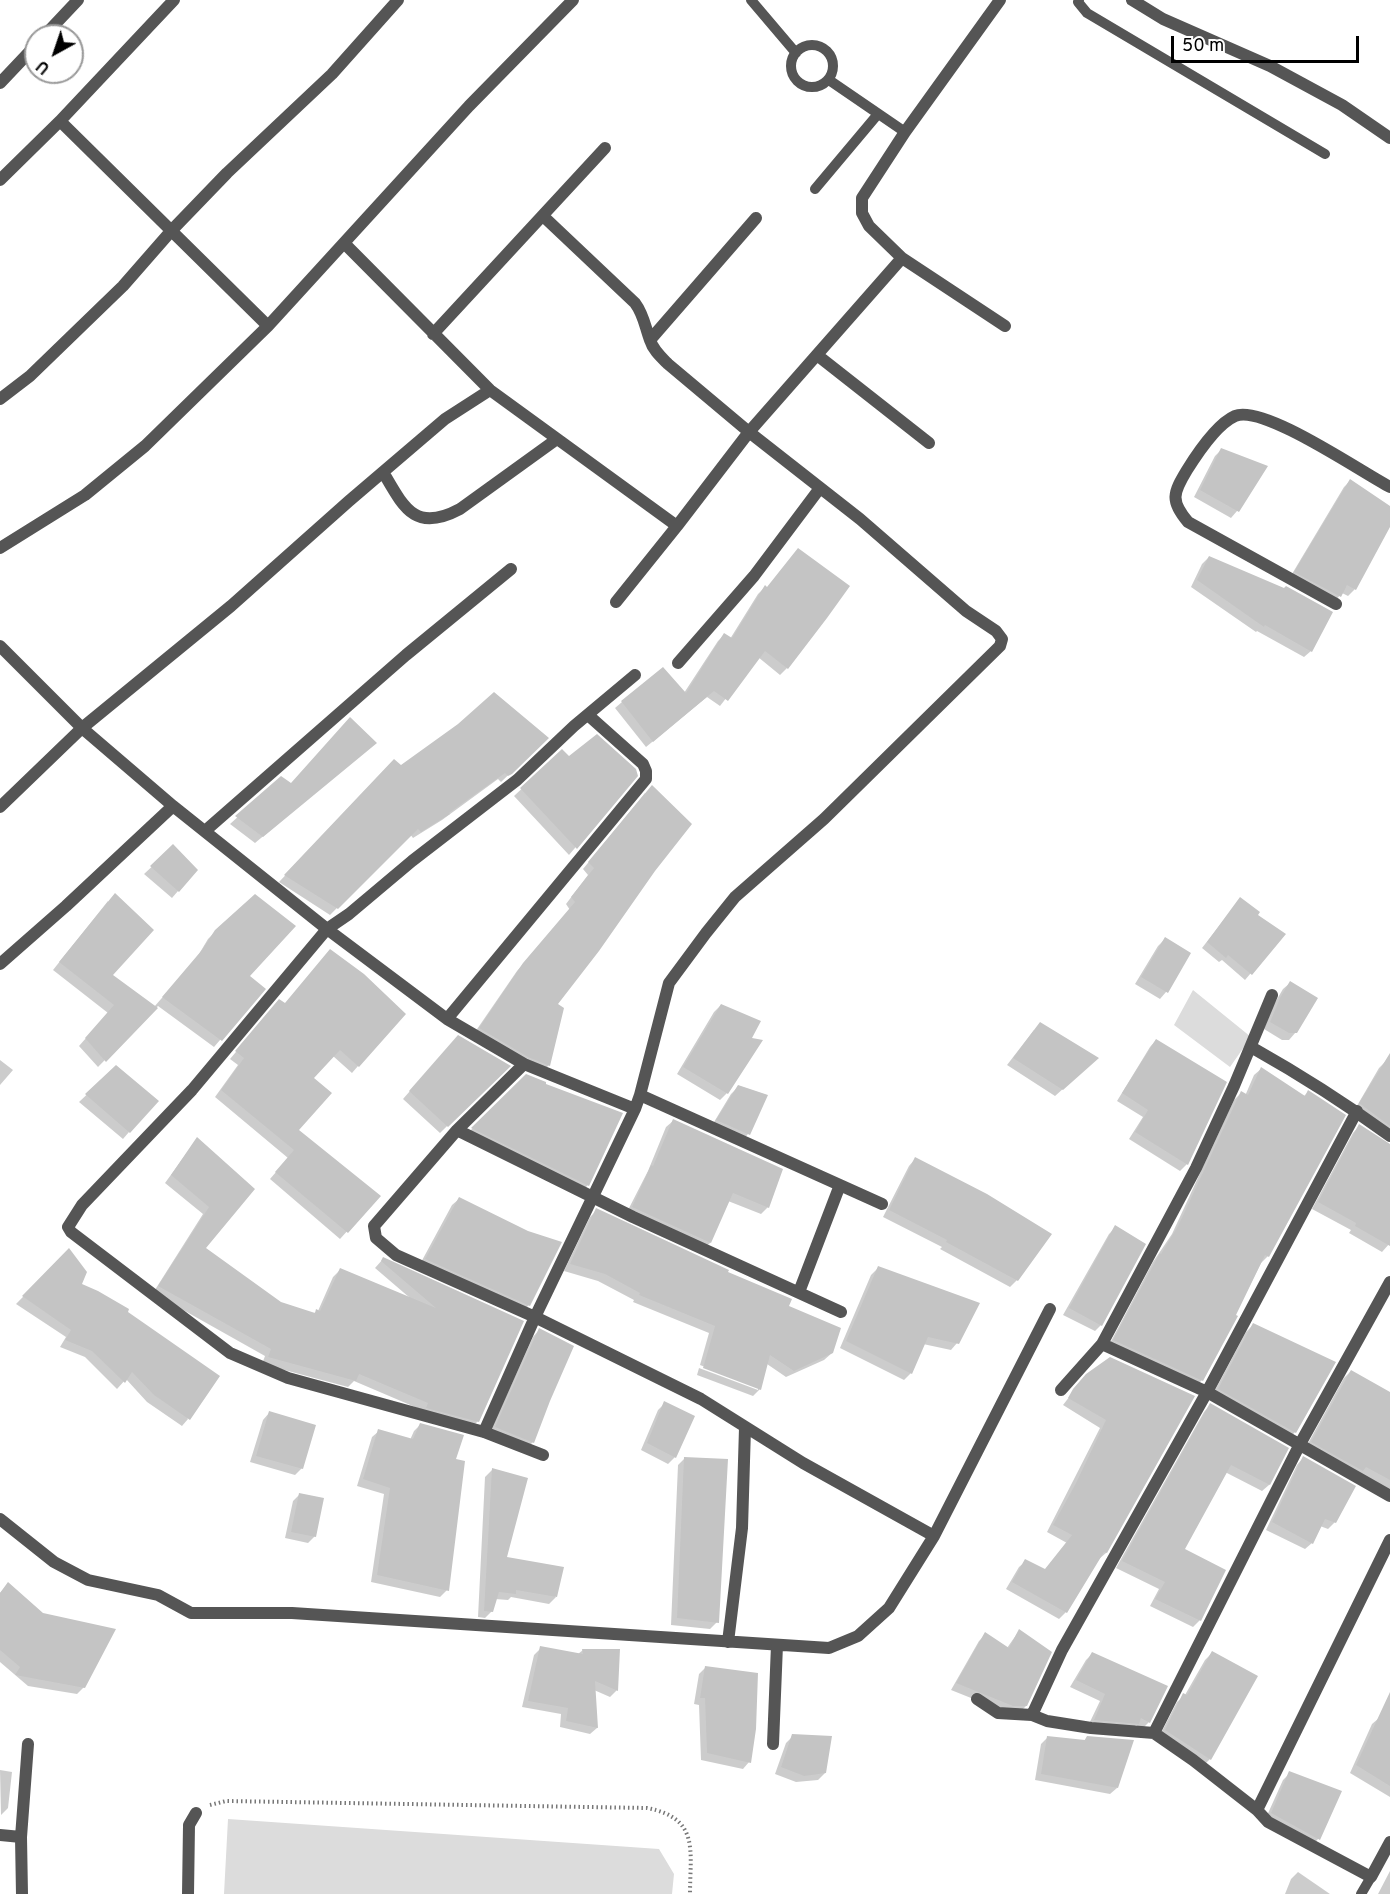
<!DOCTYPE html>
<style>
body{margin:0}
#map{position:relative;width:1390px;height:1894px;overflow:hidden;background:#fff;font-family:Overpass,sans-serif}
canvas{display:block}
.north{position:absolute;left:24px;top:24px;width:60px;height:60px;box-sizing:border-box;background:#fff;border:2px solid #999;border-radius:50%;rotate:220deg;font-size:16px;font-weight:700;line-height:24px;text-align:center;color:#000}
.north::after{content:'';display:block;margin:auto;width:21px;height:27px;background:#000;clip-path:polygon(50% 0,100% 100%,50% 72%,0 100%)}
.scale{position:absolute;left:1171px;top:36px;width:188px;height:27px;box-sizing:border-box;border:3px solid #000;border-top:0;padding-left:8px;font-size:18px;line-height:21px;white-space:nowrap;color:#000;-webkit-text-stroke:4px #fff;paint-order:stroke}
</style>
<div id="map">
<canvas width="1390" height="1894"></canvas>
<div class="north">U</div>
<div class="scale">50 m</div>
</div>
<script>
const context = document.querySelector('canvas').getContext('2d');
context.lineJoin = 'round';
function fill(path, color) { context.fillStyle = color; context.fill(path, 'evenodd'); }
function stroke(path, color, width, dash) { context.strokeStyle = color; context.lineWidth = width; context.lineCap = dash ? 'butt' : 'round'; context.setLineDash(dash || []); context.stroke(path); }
fill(new Path2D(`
 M 1193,990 L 1251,1037 L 1230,1067 L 1174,1025 Z
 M 228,1819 L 659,1849 L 674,1874 L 672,1894 L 224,1894 Z`), '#dcdcdc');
fill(new Path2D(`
 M 1221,450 L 1265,467 L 1237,511 L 1231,518 L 1194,497 L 1215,456 Z
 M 1350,481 L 1390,508 L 1390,524 L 1355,589 L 1348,596 L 1342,593 L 1333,603 L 1289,579 L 1344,487 Z
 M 1209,557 L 1311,651 L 1304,657 L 1257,631 L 1256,632 L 1191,587 L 1202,564 Z
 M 765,587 L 787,668 L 780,675 L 758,657 L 720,706 L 707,697 L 646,747 L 615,708 L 622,702 L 684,693 L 718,641 L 724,635 L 730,639 L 758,594 Z
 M 547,738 L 501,782 L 498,779 L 442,820 L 413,838 L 410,834 L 330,915 L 279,882 L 394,761 L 401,767 Z
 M 368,749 L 255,843 L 230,824 L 281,778 L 291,785 Z
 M 562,751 L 569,758 L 636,776 L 569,855 L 514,796 Z
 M 645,793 L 654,870 L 556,1005 L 549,1065 L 542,1072 L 473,1035 L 517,971 L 570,910 L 566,904 L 588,875 L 583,869 Z
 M 173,847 L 178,891 L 172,898 L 144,874 Z
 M 1240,899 L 1255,915 L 1284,934 L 1245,980 L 1222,960 L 1219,962 L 1202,948 Z
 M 108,901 L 110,975 L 154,1007 L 196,959 L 208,939 L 216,931 L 247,976 L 264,989 L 214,1047 L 158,1006 L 98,1067 L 79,1046 L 108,1013 L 53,970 Z
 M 1165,939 L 1166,992 L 1160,999 L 1135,984 L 1158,946 Z
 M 363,975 L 358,1066 L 352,1073 L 333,1056 L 312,1079 L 297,1130 L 379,1196 L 340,1239 L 270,1179 L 288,1158 L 215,1097 L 238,1065 L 230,1059 L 273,1008 Z
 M 1290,983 L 1296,1032 L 1289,1040 L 1282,1040 L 1264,1029 L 1273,1006 L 1283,989 Z
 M 721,1005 L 727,1093 L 720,1100 L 677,1074 L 714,1012 Z
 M 1034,1030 L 1090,1065 L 1055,1096 L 1007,1065 Z
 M 1156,1040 L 1225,1083 L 1187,1164 L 1180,1171 L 1129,1139 L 1143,1117 L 1117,1101 L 1150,1047 Z
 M 451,1044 L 508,1066 L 440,1133 L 403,1099 Z
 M 0,1060 L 13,1070 L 0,1085 Z
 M 1386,1061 L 1390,1064 L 1390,1139 L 1354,1111 L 1379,1068 Z
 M 116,1067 L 129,1132 L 123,1139 L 79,1102 Z
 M 1261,1069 L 1303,1097 L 1308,1092 L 1268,1256 L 1261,1263 L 1202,1380 L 1195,1387 L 1108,1347 L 1153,1262 L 1172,1234 L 1234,1100 L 1241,1093 L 1245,1096 L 1254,1075 Z
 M 526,1075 L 588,1185 L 581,1192 L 466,1135 Z
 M 738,1087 L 766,1096 L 748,1134 L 742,1141 L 711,1127 L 731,1094 Z
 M 673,1121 L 768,1207 L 761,1214 L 728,1201 L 710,1243 L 703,1249 L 626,1214 L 648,1171 L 666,1127 Z
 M 1359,1126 L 1390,1145 L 1390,1243 L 1382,1252 L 1349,1233 L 1351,1230 L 1312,1209 L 1353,1133 Z
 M 197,1139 L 253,1189 L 204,1248 L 280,1304 L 312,1314 L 318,1311 L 333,1277 L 340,1270 L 410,1298 L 375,1268 L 383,1259 L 522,1322 L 478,1421 L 471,1428 L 422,1410 L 354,1381 L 348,1387 L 262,1364 L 265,1356 L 153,1293 L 203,1214 L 165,1183 Z
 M 915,1159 L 1017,1280 L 1010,1287 L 940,1249 L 942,1247 L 883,1217 L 909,1166 Z
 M 459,1199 L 529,1305 L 522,1312 L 419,1266 L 452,1205 Z
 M 597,1210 L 726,1273 L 787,1307 L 832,1353 L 824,1360 L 786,1377 L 767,1364 L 760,1389 L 753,1396 L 697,1375 L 699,1368 L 758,1390 L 758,1387 L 700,1365 L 709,1333 L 633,1302 L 634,1300 L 598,1281 L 564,1271 L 590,1217 Z
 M 1116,1227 L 1101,1325 L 1095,1331 L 1063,1315 L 1109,1234 Z
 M 69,1250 L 80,1285 L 126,1313 L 188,1419 L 182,1426 L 147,1402 L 126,1379 L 117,1389 L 85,1357 L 60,1347 L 66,1337 L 16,1304 Z
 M 878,1268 L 957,1343 L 951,1350 L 923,1344 L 911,1373 L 904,1380 L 840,1348 L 871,1275 Z
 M 1253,1325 L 1295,1432 L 1289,1439 L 1212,1396 L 1246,1332 Z
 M 539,1330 L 533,1442 L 526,1449 L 489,1434 L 533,1337 Z
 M 1351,1371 L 1390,1394 L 1390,1490 L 1305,1449 L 1344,1378 Z
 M 1080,1383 L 1193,1396 L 1106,1553 L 1099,1559 L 1066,1612 L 1059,1619 L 1006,1589 L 1019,1567 L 1026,1561 L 1044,1571 L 1067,1543 L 1047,1532 L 1100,1428 L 1063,1405 Z
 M 665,1403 L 675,1457 L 668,1464 L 641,1450 L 658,1410 Z
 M 1210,1405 L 1287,1449 L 1269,1485 L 1262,1491 L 1225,1472 L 1183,1549 L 1200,1620 L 1193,1627 L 1150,1606 L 1159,1589 L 1116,1568 L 1204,1412 Z
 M 269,1413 L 302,1468 L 295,1475 L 250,1462 L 263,1420 Z
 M 420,1425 L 454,1460 L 447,1590 L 440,1597 L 371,1582 L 384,1494 L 357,1486 L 372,1437 L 379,1431 L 410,1440 L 414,1431 Z
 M 685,1458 L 717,1622 L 710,1629 L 671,1625 L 678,1465 Z
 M 1303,1458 L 1335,1522 L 1328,1529 L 1320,1526 L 1312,1543 L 1305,1549 L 1266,1530 L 1297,1465 Z
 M 492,1470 L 506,1558 L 556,1597 L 549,1604 L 511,1597 L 508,1600 L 495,1599 L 492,1611 L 485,1618 L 478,1617 L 485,1477 Z
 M 300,1494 L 315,1536 L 308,1543 L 285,1538 L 293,1501 Z
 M 8,1584 L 84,1687 L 77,1694 L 28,1686 L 0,1662 L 0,1593 Z
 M 1019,1631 L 1026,1706 L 1019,1713 L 1006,1712 L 951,1690 L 979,1641 L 986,1634 L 1007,1648 Z
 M 541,1648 L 578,1654 L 583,1650 L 617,1690 L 610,1697 L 594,1690 L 597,1728 L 590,1734 L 560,1727 L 561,1714 L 522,1707 L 534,1655 Z
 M 1093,1653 L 1149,1722 L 1142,1729 L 1136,1725 L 1131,1730 L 1088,1726 L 1100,1701 L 1070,1687 L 1086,1660 Z
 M 1212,1653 L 1210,1759 L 1203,1766 L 1159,1737 L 1177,1702 L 1185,1695 L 1205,1660 Z
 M 706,1667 L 749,1762 L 743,1769 L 701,1760 L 699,1705 L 694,1704 L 699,1674 Z
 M 1379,1718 L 1390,1723 L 1390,1797 L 1350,1773 L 1372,1724 Z
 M 793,1736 L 825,1773 L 818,1780 L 796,1782 L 775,1774 L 786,1743 Z
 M 1048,1737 L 1083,1742 L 1087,1737 L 1117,1788 L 1110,1794 L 1035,1780 L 1041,1744 Z
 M 0,1770 L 12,1772 L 8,1808 L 1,1815 Z
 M 1290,1773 L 1340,1792 L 1318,1839 L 1312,1846 L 1265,1820 L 1283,1780 Z
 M 1390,1871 L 1390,1894 L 1378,1894 Z
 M 1298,1872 L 1330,1894 L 1285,1894 L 1291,1879 Z`), '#0003');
fill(new Path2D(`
 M 1221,448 L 1268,466 L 1239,512 L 1200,490 Z
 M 1350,479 L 1390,506 L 1390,527 L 1356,590 L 1347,585 L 1341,597 L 1294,572 Z
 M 798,548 L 850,586 L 827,618 L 788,669 L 765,651 L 728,701 L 714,691 L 653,742 L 621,701 L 663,667 L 686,693 L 724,633 L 732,638 L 765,585 L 767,587 Z
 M 1209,556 L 1284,588 L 1286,586 L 1333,612 L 1312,652 L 1265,625 L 1264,627 L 1197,580 Z
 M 494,692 L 549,738 L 512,774 L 508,776 L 505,773 L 449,813 L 450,814 L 421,832 L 418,829 L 338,909 L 284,875 L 394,759 L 401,765 L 458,724 Z
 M 350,717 L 377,743 L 263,837 L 235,816 L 281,776 L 291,783 Z
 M 597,734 L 636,769 L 638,776 L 577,849 L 520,788 L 562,749 L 569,756 Z
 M 652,785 L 692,824 L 655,871 L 599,951 L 558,1004 L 564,1008 L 550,1066 L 528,1057 L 479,1028 L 523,963 L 575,902 L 571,897 L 594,868 L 588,862 Z
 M 173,844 L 198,870 L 179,892 L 150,866 Z
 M 115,893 L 154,930 L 113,975 L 158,1008 L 106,1062 L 85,1038 L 114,1005 L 59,962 Z
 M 255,894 L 296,926 L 250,976 L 266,989 L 222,1041 L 162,997 L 202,950 L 215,930 Z
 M 1240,897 L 1260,912 L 1258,915 L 1286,934 L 1252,975 L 1228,955 L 1226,958 L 1207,942 Z
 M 1165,937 L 1191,953 L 1168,993 L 1141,977 Z
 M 330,949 L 364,974 L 406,1014 L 359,1067 L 340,1050 L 314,1078 L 332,1093 L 299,1130 L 381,1196 L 348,1233 L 275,1172 L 294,1150 L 221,1090 L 244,1058 L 235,1051 L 279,999 L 285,1003 Z
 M 1290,981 L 1318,998 L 1297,1033 L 1289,1033 L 1270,1022 L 1280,998 Z
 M 721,1004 L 761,1021 L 752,1038 L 763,1040 L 728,1094 L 683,1067 Z
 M 1040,1022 L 1099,1058 L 1063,1090 L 1013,1058 Z
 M 458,1035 L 511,1066 L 448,1127 L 409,1091 Z
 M 1156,1039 L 1227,1082 L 1188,1165 L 1135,1132 L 1148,1110 L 1122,1093 Z
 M 1390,1053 L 1390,1126 L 1359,1103 Z
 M 116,1065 L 159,1101 L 130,1133 L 85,1094 Z
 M 1261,1067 L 1305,1096 L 1308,1090 L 1346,1115 L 1269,1257 L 1265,1255 L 1236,1315 L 1238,1316 L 1203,1381 L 1113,1340 L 1160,1253 L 1161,1254 L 1178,1226 L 1241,1091 L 1248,1095 Z
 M 526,1074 L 546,1082 L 546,1084 L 623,1113 L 589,1186 L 471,1128 Z
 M 738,1085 L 768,1095 L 750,1135 L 716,1120 Z
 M 673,1119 L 783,1169 L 769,1208 L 733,1193 L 711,1243 L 632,1207 L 651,1165 L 653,1166 Z
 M 1359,1124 L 1390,1144 L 1390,1246 L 1355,1226 L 1356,1223 L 1318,1202 Z
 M 197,1137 L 255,1189 L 206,1248 L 281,1302 L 315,1313 L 316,1309 L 320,1311 L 340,1268 L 436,1308 L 381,1261 L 383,1257 L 524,1321 L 479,1422 L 426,1408 L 428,1403 L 359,1374 L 356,1381 L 268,1357 L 271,1349 L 158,1286 L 209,1207 L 171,1175 Z
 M 915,1157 L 987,1194 L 1052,1234 L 1018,1281 L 946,1242 L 947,1240 L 889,1210 Z
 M 459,1197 L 528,1231 L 562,1242 L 530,1306 L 425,1259 Z
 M 596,1208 L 729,1270 L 728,1272 L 792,1299 L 789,1306 L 841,1328 L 833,1353 L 794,1371 L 770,1355 L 761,1390 L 703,1368 L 715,1326 L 639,1295 L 640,1293 L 605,1274 L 570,1264 Z
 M 1115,1225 L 1146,1244 L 1102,1326 L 1069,1308 Z
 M 69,1248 L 87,1272 L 82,1284 L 98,1291 L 129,1309 L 128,1312 L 220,1376 L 190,1420 L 154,1395 L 132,1372 L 125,1383 L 92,1351 L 65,1340 L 71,1330 L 22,1296 Z
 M 878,1266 L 980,1303 L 959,1344 L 928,1337 L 912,1374 L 846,1341 Z
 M 1253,1323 L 1336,1362 L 1296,1433 L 1218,1389 Z
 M 539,1328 L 574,1346 L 550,1401 L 534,1443 L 495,1427 Z
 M 1110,1357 L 1195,1396 L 1107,1553 L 1104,1552 L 1067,1613 L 1012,1582 L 1025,1559 L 1045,1569 L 1072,1535 L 1053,1525 L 1076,1483 L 1106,1420 L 1068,1398 L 1073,1389 L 1086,1374 Z
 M 1351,1370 L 1390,1392 L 1390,1480 L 1366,1467 L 1363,1471 L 1311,1442 Z
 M 664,1401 L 695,1416 L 676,1458 L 647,1443 Z
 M 1210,1403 L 1289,1448 L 1270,1485 L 1231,1465 L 1185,1549 L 1226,1570 L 1201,1621 L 1155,1599 L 1165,1582 L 1122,1561 Z
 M 269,1411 L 316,1425 L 303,1469 L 256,1456 Z
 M 420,1423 L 464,1435 L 456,1459 L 465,1461 L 449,1591 L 377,1575 L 390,1488 L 363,1479 L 378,1429 L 413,1439 Z
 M 1303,1456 L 1356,1486 L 1336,1523 L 1325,1519 L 1313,1544 L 1272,1522 Z
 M 684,1457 L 728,1459 L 719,1623 L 677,1618 Z
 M 492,1468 L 528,1478 L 507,1557 L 564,1567 L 557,1597 L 516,1590 L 516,1594 L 499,1592 L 493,1612 L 484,1611 Z
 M 299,1493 L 324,1498 L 316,1537 L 291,1532 Z
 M 8,1582 L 43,1613 L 116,1629 L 85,1688 L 15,1675 L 20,1667 L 0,1650 L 0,1593 Z
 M 1019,1629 L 1052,1652 L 1027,1706 L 1013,1706 L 956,1683 L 985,1632 L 1009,1648 Z
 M 540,1646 L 583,1654 L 582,1649 L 620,1649 L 618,1691 L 595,1681 L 598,1728 L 566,1721 L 568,1708 L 528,1701 Z
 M 1212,1651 L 1258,1676 L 1211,1760 L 1165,1730 L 1183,1693 L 1187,1695 Z
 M 1092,1652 L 1168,1686 L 1150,1723 L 1141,1718 L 1139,1724 L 1094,1720 L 1105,1694 L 1076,1680 Z
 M 705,1666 L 758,1673 L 756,1729 L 751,1763 L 707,1753 L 705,1698 L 700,1698 Z
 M 1390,1692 L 1390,1786 L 1356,1765 Z
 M 792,1734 L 832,1736 L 826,1773 L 804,1776 L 781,1767 Z
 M 1047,1736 L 1085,1740 L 1087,1736 L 1134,1740 L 1118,1788 L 1041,1774 Z
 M 1289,1771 L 1342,1791 L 1320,1840 L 1271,1813 Z`), '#c4c4c4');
stroke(new Path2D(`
 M 210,1805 L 226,1801 L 647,1808 C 700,1818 690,1851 690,1894`), '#777', 4, [1.5, 3]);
stroke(new Path2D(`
 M 751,0 L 796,53
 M 1079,0 L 1078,2 L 1087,13 L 1325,154
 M791 66a21 21 0 1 1 42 0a21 21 0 1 1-42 0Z
 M 829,80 L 905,132
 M 815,189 L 878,114
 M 1361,1894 L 1371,1877`), '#555', 10);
stroke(new Path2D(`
 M 1132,0 L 1163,19 L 1270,66 L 1342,105 L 1390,138
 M 44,36 L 78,0
 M 0,83 L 36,45
 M 60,121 L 268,326
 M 0,180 L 60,121 L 174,0
 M 543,216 L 635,303 C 644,315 645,327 650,340 C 653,350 661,357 668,364 L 749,432 L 860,519 L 966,611 L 996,631 L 1002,639 L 1000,646 L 824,819 L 735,897 L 706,933 L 669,983 L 640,1095
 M 345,244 L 490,390 L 677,526
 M 902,258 L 1005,326
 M 433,334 L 605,148
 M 650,340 L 756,218
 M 817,355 L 929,443
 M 0,399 L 30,376 L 123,286 L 172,230 L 227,173 L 332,74 L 398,0
 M 383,472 C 404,508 415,533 460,509 L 557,439
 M 0,548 L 85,495 L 145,446 L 268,326 L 469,106 L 573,0
 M 616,602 L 677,526 L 749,432 L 902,258 L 869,226 L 862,213 L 862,198 L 905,132 L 1000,0
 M 1336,604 L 1188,522 C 1170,501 1173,493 1187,470 C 1197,454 1217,424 1235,416 C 1263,404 1361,472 1390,487
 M 0,646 L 82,728 L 173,806 L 327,929 L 447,1019 L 524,1064 L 635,1109 L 640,1095 L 882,1204
 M 678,663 L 754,576 L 820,488
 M 0,807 L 82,728 L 231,606 L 349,501 L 445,419 L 490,390
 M 205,831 L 406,655 L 511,569
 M 0,964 L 66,906 L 173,806
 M 447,1019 L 646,779 L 646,771 L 643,764 L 588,715
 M 1251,1047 C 1299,1074 1345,1103 1390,1136
 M 524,1064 L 457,1130 L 374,1226 L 376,1238 L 396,1255 L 535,1317 L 701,1399 L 803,1463 L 934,1536
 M 457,1130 L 633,1217 L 841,1312
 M 799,1292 L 840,1185
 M 1102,1344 L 1207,1392 L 1390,1496
 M 1061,1390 L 1102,1344 L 1196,1168 L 1234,1086 L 1272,995
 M 484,1432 L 535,1317 L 635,1109
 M 543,1455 L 484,1432 L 288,1378 L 230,1353 L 71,1232 L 68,1227 L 82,1205 L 192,1090 L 327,929 L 349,914 L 412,861 L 517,780 L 574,726 L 635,675
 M 0,1519 L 54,1562 L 88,1580 L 158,1595 L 191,1613 L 292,1613 L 829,1648 L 858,1636 L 889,1608 L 934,1536 L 1050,1309
 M 728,1642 L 742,1528 L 745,1428
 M 977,1699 L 998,1713 L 1032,1715 L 1047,1721 L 1091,1728 L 1154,1733 L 1193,1760 L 1257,1810 L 1268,1822 L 1371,1877 L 1390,1842
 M 1032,1715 L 1062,1650 L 1207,1392 L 1357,1111
 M 1154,1733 L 1300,1444 L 1390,1282
 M 773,1744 L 777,1645
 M 1257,1810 L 1390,1540
 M 0,1835 L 21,1837
 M 22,1894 L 21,1837 L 28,1744
 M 188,1894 L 189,1825 L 196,1813`), '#555', 12);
</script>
